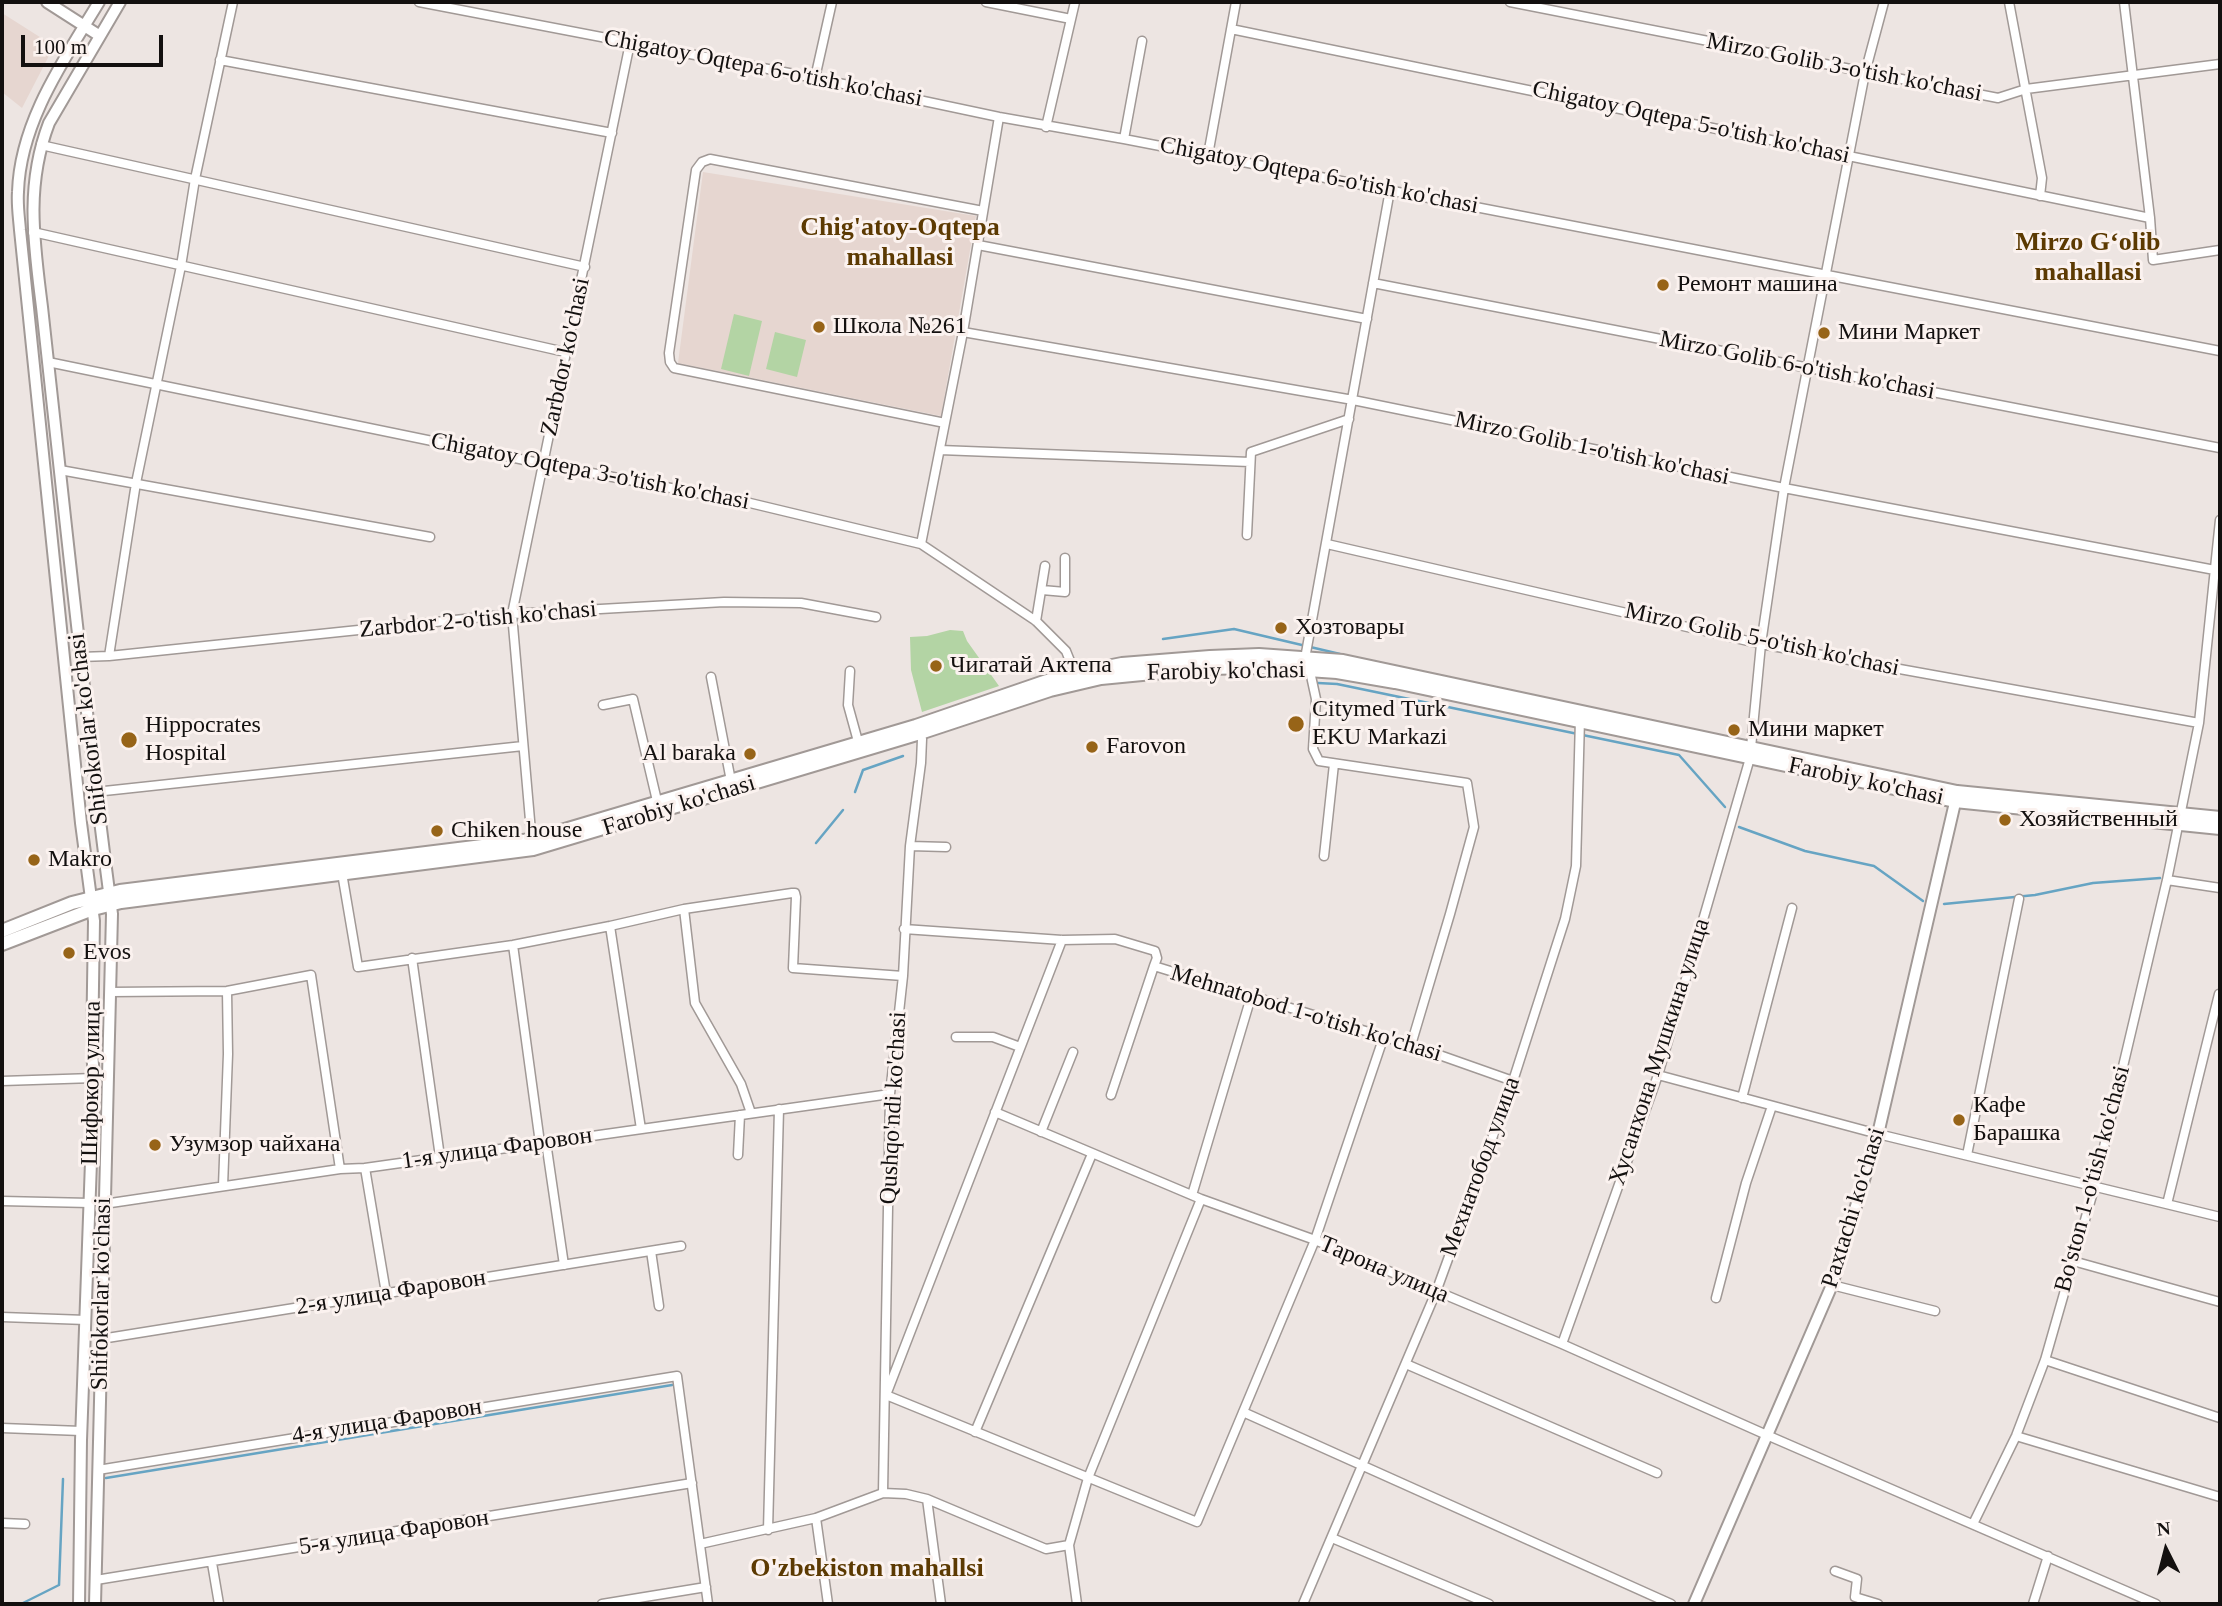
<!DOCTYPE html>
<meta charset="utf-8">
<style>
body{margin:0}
#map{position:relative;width:2222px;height:1606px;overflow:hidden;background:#ede5e2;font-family:Georgia,serif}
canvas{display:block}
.frame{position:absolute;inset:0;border:4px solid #13100f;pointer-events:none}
.north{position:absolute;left:2131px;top:1515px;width:70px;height:70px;-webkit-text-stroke:5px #fbf2ef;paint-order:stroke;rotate:354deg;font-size:19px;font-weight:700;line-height:28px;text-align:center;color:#13100f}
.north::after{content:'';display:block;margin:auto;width:24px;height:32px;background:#13100f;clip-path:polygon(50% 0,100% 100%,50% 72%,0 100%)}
.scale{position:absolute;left:21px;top:35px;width:142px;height:32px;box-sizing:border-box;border:4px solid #13100f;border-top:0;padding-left:9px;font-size:21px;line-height:24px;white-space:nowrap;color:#13100f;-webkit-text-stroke:5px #fbf2ef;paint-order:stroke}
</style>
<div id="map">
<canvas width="2222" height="1606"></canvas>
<div class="frame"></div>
<div class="north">N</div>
<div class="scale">100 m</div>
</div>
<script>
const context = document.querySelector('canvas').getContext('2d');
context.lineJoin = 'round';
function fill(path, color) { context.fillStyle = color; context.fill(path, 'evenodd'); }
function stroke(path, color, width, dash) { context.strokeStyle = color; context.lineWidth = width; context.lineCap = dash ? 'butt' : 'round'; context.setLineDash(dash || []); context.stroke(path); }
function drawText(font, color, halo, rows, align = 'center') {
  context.font = font + ' Georgia,serif'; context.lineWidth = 6; context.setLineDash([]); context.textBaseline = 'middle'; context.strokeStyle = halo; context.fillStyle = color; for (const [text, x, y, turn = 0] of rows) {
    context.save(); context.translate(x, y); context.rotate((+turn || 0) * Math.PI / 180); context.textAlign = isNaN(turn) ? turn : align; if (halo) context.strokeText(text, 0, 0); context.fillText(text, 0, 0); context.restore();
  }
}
fill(new Path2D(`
 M 2,13 L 54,46 L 22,108 L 2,92 Z
 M 703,172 L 976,216 L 941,416 L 678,363 Z`), '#e6d6d0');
fill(new Path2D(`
 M 734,314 L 762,321 L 749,376 L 721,369 Z
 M 775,332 L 806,340 L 797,377 L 766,369 Z
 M 950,630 L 963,631 L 967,641 L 999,686 L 922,712 L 911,670 L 910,637 L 927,636 Z`), '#b3d4a4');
stroke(new Path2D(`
 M 1163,639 L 1234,629 L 1340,654
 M 1318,683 L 1337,684 L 1679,755 L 1725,807
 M 855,792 L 863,770 L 903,756
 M 1739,827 L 1805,851 L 1874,866 L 1923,901
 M 816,843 L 843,810
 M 1944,904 L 2035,895 L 2093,883 L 2160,878
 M 106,1478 L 672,1385
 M 21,1604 L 59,1585 L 63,1479`), '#66a4c3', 2.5);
const street = new Path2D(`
 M 419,2 L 815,78 L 999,117 L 1124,139 L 2220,351
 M 986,2 L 1071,19
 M 1510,2 L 1998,98 L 2026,89 L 2220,64
 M 2009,2 L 2042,178 L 2040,196
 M 2124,2 L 2150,218 L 2153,260 L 2220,250
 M 1231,29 L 2150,218
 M 220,60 L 612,133
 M 815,78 L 832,2
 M 1046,127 L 1075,2
 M 1124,139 L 1142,41
 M 41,145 L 585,267
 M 1208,155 L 1236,2
 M 1390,190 L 1306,653 L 1316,699 L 1313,749 L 1319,761 L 1467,783 L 1474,827 L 1450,914 L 1411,1045
 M 33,232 L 565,352
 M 978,245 L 1367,319
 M 1373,283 L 2220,448
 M 963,332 L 1353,400 L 1784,488 L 2220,571
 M 48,362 L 544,464 L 750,503 L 921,544 L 1036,621 L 1066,651 L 1076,676
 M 945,423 L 674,368 L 670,362 L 669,353 L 696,170 L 702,162 L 710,159 L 983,211
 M 940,450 L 1250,462
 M 60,470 L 430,537
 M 1247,535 L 1251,452 L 1349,419
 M 921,544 L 963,332 L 999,117
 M 1327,544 L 1761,644 L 2199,723
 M 1042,590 L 1065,592 L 1065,558
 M 1036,621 L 1045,566
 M 109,656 L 136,483 L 181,266 L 195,179 L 233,2
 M 80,657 L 109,656 L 512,614 L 724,602 L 801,603 L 876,617
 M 850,671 L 848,705 L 859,745
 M 711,677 L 731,781
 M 603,705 L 633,699 L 658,805
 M 95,792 L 523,746
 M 532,843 L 512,614 L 630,43
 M 910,846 L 946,847
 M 1324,856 L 1334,764
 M 342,873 L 358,967 L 513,945 L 610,926 L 684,909 L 792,893 L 795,893 L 796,897 L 793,968 L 903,976
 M 2167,880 L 2220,888
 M 684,909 L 695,1003 L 741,1084 L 751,1113
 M 610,926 L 641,1129
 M 904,929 L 1062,940 L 1115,939 L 1155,951 L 1157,958 L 1154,966 L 1111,1095
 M 1062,940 L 886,1395 L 1197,1522 L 1315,1240 L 1384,1036
 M 513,945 L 540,1143
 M 412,958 L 440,1157
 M 1154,966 L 1411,1045 L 1513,1081
 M 110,992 L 227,991 L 311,975 L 340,1169
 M 956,1037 L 993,1037 L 1020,1047
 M 1658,1075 L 1878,1134 L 2220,1217
 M 2,1081 L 94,1078
 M 1742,1098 L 1792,908
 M 995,1112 L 1201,1199 L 1315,1240 L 1562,1344 L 1769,1436 L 2156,1604
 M 1041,1132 L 1073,1052
 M 546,1142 L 564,1265
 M 738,1155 L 740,1115
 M 1967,1155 L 2019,899
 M 365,1168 L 386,1293
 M 223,1186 L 228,1054 L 227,991
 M 1192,1195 L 1251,997
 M 2,1201 L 90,1203
 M 104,1204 L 340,1169 L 365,1168 L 890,1094
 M 2167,1204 L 2219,994
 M 651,1251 L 659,1306
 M 2073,1261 L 2220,1302
 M 1832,1285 L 1935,1311
 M 1716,1298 L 1746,1183 L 1772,1106
 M 2,1317 L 86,1320
 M 101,1339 L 681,1246
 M 1562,1344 L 1658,1075 L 1750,758 L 1761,644 L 1784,488 L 1865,73 L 1884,2
 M 2045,1360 L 2220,1418
 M 1406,1364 L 1657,1473
 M 1243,1412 L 1671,1604
 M 2,1428 L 81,1431
 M 975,1432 L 1092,1154
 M 2016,1436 L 2220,1497
 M 98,1470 L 677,1376 L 708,1604
 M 883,1493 L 890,1094 L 903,976 L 910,846 L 921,763 L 922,739 L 919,732
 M 927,1499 L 941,1604
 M 816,1518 L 828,1604
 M 2,1523 L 25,1524
 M 1973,1524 L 2016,1436 L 2045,1360 L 2095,1185 L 2167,880 L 2199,723 L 2220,520
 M 768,1530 L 779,1109
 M 1332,1538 L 1489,1604
 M 700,1544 L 816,1518 L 883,1493 L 906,1494 L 927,1499 L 1046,1549 L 1069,1545
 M 212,1563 L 219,1604
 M 1835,1571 L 1857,1579 L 1855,1597 L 1878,1604
 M 96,1580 L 692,1483
 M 602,1604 L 706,1587
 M 1077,1604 L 1069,1545 L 1088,1478 L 1201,1199
 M 1303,1604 L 1436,1292 L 1513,1081 L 1565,919 L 1576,866 L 1580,719
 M 2033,1604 L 2048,1556`);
const secondary = new Path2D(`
 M 47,2 L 100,36
 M 79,1604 L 81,1440 L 94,1078 L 92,1051 L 94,921 L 81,823 L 20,230 C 19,217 17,205 18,192 C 20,122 64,60 99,2
 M 95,1604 L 112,914 C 91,758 74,601 57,444 C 52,398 47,352 42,307 C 34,242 25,186 49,123 L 120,2
 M 1694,1604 L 1832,1285 L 1878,1134 L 1957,794`);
const primary = new Path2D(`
 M 2,931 L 72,903 L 120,891 L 531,840 L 916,726 L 1047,681 L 1082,672 L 1122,664 L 1210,657 L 1259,655 L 1343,661 L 1957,792 L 2220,818
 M 2,944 L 93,909 L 121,902 L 533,849 L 920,733 L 1050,690 L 1101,678 L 1204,668 L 1264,667 L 1337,672 L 1395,682 L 1955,801 L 2220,828`);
stroke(street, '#a19996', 11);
stroke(secondary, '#a19996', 14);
stroke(primary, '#a19996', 16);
stroke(street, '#fff', 8);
stroke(secondary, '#fff', 10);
stroke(primary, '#fff', 12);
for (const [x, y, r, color] of [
 [1663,285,7,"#976418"],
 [819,327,7,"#976418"],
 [1824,333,7,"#976418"],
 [1281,628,7,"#976418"],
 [936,666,7,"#976418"],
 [1296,724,9,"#976418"],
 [1734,730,7,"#976418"],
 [129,740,9,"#976418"],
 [1092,747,7,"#976418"],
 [750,754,7,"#976418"],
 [2005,820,7,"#976418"],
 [437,831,7,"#976418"],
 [34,860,7,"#976418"],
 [69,953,7,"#976418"],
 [1959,1120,7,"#976418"],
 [155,1145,7,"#976418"]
]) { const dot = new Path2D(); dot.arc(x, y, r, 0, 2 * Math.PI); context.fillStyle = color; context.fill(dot); stroke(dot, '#fbf2ef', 2.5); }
drawText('24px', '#13100f', '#fbf2ef', [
 ["Mirzo Golib 3-o'tish ko'chasi",1844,68,11],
 ["Chigatoy Oqtepa 6-o'tish ko'chasi",763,69,11],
 ["Chigatoy Oqtepa 5-o'tish ko'chasi",1691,123,12],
 ["Chigatoy Oqtepa 6-o'tish ko'chasi",1319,176,11],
 ["Zarbdor ko'chasi",566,357,-78],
 ["Mirzo Golib 6-o'tish ko'chasi",1797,366,11],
 ["Mirzo Golib 1-o'tish ko'chasi",1592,449,12],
 ["Chigatoy Oqtepa 3-o'tish ko'chasi",590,472,11],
 ["Zarbdor 2-o'tish ko'chasi",478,620,-5],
 ["Mirzo Golib 5-o'tish ko'chasi",1762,640,12],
 ["Farobiy ko'chasi",1226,672,-1],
 ["Shifokorlar ko'chasi",89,729,-97],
 ["Farobiy ko'chasi",1866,782,12],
 ["Farobiy ko'chasi",679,806,-17],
 ["Mehnatobod 1-o'tish ko'chasi",1306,1014,17],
 ["Хусанхона Мушкина улица",1660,1052,-72],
 ["Шифокор улица",92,1083,-89],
 ["Qushqo'ndi ko'chasi",894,1108,-87],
 ["1-я улица Фаровон",497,1149,-8],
 ["Мехнатобод улица",1481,1167,-70],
 ["Bo'ston 1-o'tish ko'chasi",2093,1179,-75],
 ["Paxtachi ko'chasi",1854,1208,-73],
 ["Тарона улица",1384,1270,23],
 ["2-я улица Фаровон",391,1293,-9],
 ["Shifokorlar ko'chasi",102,1294,-89],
 ["4-я улица Фаровон",387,1422,-9],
 ["5-я улица Фаровон",394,1533,-9]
]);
drawText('24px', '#13100f', '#fbf2ef', [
 ["Ремонт машина",1677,285],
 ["Школа №261",833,327],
 ["Мини Маркет",1838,333],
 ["Хозтовары",1295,628],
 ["Чигатай Актепа",950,666],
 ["Citymed Turk",1312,710],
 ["EKU Markazi",1312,738],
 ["Hippocrates",145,726],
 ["Hospital",145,754],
 ["Мини маркет",1748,730],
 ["Farovon",1106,747],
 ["Al baraka",736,754,"right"],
 ["Хозяйственный",2019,820],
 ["Chiken house",451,831],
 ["Makro",48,860],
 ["Evos",83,953],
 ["Кафе",1973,1106],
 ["Барашка",1973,1134],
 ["Узумзор чайхана",169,1145]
], 'left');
drawText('bold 26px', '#5c3a02', '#fbf2ef', [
 ["Chig'atoy-Oqtepa",900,228],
 ["mahallasi",900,258],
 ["Mirzo Gʻolib",2088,243],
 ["mahallasi",2088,273],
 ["O'zbekiston mahallsi",867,1569]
]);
</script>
